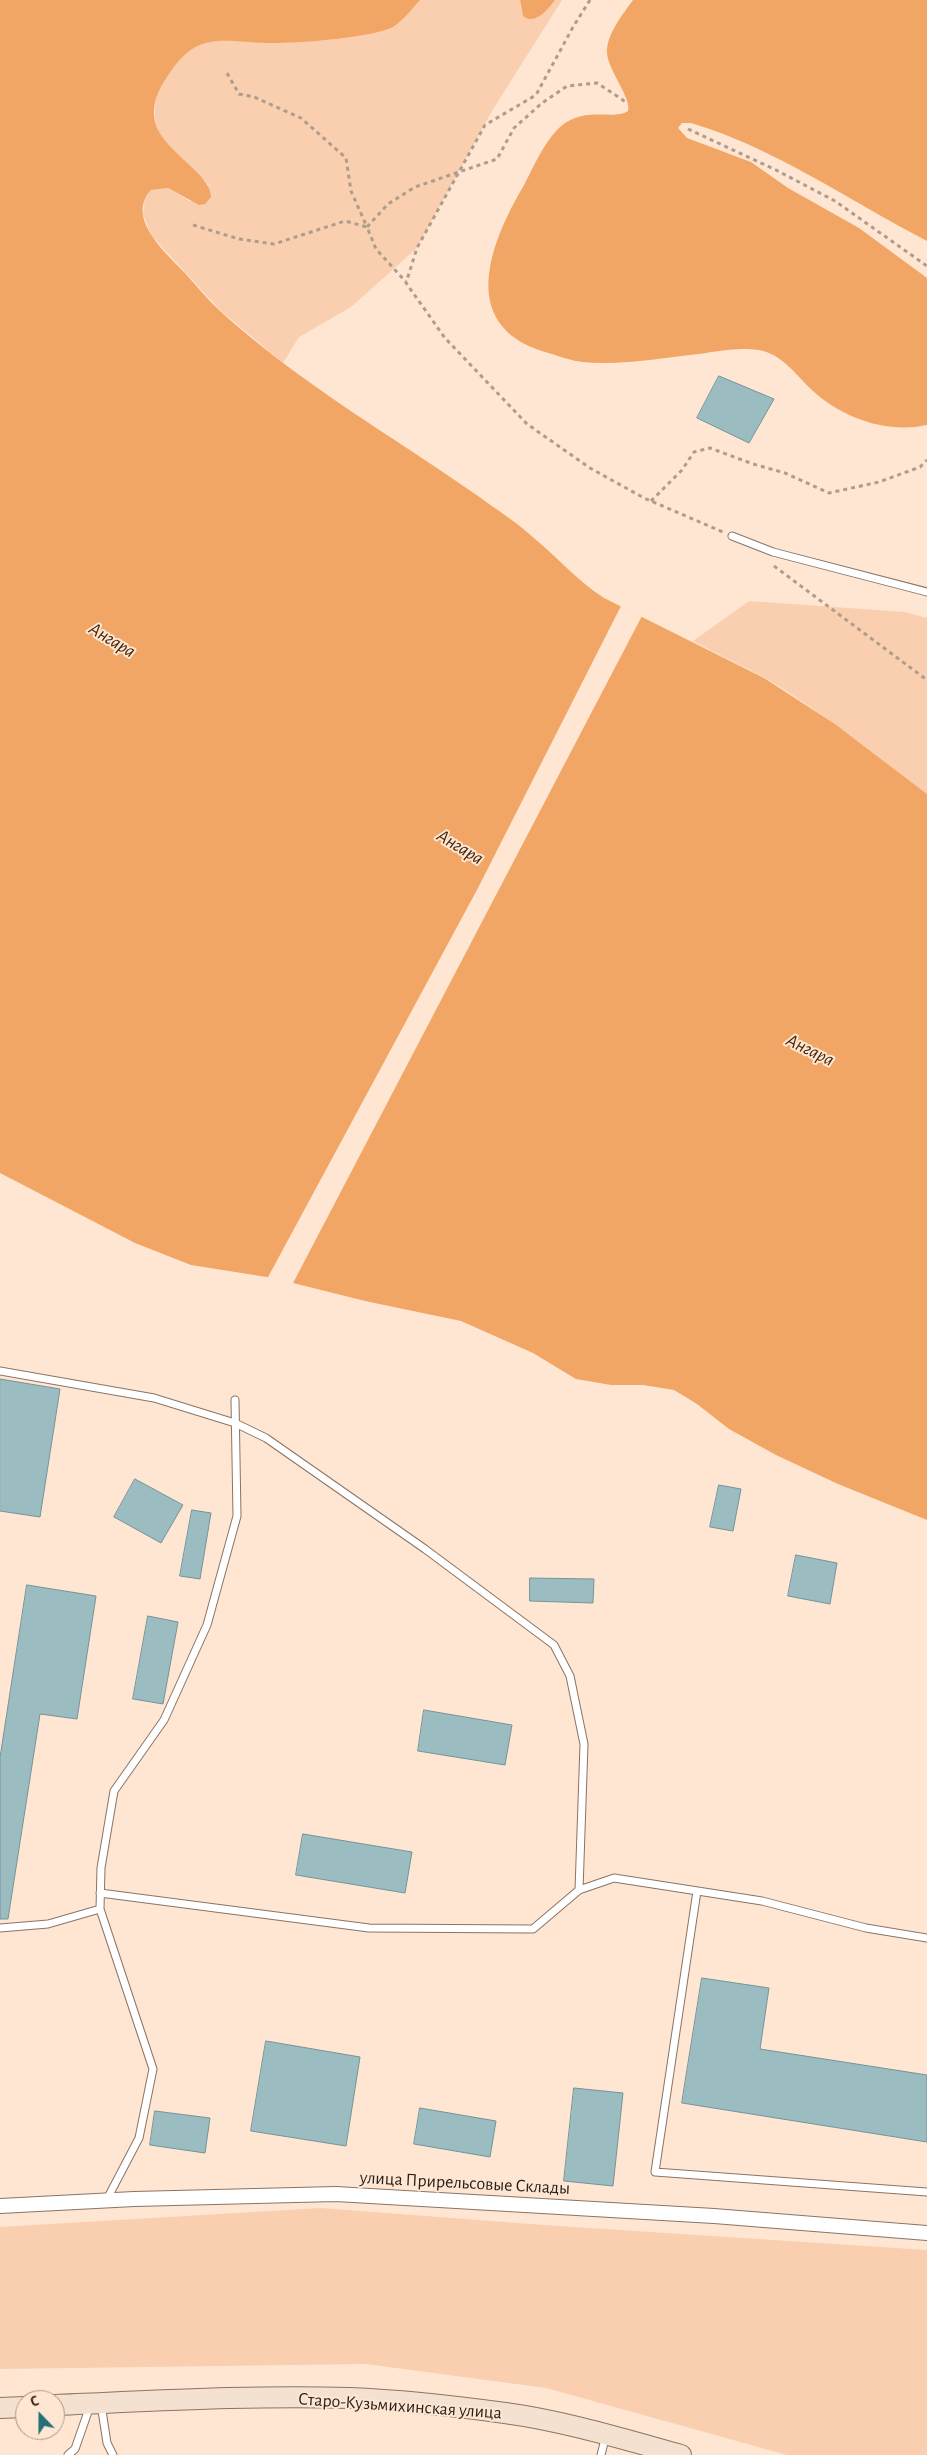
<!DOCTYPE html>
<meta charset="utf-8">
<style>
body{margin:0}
#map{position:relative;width:927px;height:2455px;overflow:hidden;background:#fee6d3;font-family:"Alegreya Sans",sans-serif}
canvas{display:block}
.north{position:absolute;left:15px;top:2390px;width:50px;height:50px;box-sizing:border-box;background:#fee6d3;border:1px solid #a89688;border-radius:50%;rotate:338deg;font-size:14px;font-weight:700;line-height:20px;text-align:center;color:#281f18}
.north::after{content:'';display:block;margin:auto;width:18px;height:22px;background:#256f77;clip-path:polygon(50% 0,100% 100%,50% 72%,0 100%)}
</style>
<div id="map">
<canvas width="927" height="2455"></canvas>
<div class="north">С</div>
</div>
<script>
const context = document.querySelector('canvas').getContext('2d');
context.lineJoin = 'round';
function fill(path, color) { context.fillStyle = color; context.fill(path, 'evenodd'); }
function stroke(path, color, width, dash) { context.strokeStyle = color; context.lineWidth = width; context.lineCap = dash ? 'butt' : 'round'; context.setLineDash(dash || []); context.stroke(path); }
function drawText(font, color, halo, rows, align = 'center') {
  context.font = font + ' "Alegreya Sans",sans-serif'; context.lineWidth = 4; context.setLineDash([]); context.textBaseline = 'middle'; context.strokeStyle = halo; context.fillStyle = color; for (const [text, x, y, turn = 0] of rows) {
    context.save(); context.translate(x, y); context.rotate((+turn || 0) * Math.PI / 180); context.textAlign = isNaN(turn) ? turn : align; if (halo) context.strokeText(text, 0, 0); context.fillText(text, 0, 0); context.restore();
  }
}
fill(new Path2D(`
 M 420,0 L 520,0 L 521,9 L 544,12 L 555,0 L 562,0 L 492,111 L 417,248 L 351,307 L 299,337 L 283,363 L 220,310 L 151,235 L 143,214 L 145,199 L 151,190 L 168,188 L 191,202 L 209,186 C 196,167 171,155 160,134 C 143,101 171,52 205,42 C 226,36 245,42 266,43 C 291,44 372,38 393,27 C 404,20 412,9 420,0 Z
 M 749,601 L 905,612 L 927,618 L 927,794 C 874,754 822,711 765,678 C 741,665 717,654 693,641 Z
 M 321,2208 L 544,2225 L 927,2250 L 927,2455 L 787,2455 L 546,2388 L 366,2364 L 0,2369 L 0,2227 Z`), '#f9cfaf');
fill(new Path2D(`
 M 0,0 L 420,0 C 412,9 404,20 393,27 C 373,38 291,44 266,43 C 219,41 196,31 167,77 C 159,88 153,102 154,116 C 156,149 211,171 211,197 L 205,204 L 199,205 L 168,188 L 151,190 C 125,218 166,253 184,272 C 196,285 207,299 220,311 C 299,383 391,435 478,496 C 497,510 518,523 535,539 C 559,559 578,581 604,598 L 764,678 L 835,724 L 927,794 L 927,1520 L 838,1484 L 776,1455 L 729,1429 L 697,1404 L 674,1390 L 643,1385 L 611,1385 L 576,1379 L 533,1353 L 461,1321 L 365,1301 L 273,1278 L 191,1265 L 135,1243 L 0,1173 Z
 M 520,0 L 555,0 C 548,9 535,26 523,16 Z
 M 633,0 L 927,0 L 927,241 C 850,201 775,148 691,123 L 682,123 L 678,128 L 687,138 L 751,162 L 788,188 L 859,228 L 927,278 L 927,425 C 887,434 842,418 812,390 C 796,375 782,354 759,350 C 739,347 718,351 699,354 C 661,358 620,366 582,362 C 572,361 562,357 552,354 C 457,330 487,248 524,185 C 534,166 544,142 560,127 C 585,105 613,121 628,111 C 632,99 608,70 607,53 C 606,35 623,14 633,0 Z`), '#f2a665');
fill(new Path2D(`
 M 622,604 L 643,614 L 292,1285 L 267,1279 L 478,888 Z`), '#fee6d3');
const building = new Path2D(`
 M 719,376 L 774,399 L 749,443 L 697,418 Z
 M 0,1379 L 60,1389 L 40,1517 L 0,1511 Z
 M 135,1479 L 183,1505 L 161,1543 L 114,1517 Z
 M 719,1485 L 741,1489 L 733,1531 L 710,1527 Z
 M 192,1510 L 211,1513 L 200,1579 L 180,1576 Z
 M 796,1555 L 837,1563 L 830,1604 L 788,1596 Z
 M 530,1578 L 594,1579 L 593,1603 L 530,1601 Z
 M 27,1585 L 96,1596 L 77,1719 L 40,1714 L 8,1919 L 0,1919 L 0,1758 Z
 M 148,1616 L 178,1622 L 163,1704 L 133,1699 Z
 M 424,1710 L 512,1725 L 505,1765 L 418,1751 Z
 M 303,1834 L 412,1852 L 405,1893 L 296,1875 Z
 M 702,1978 L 769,1988 L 760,2049 L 927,2075 L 927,2142 L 682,2103 Z
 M 266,2041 L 360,2057 L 346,2146 L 251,2131 Z
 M 574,2088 L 623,2093 L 613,2186 L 564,2181 Z
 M 420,2108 L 496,2121 L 490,2157 L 414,2144 Z
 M 155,2111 L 210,2118 L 205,2153 L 150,2145 Z`);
fill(building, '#9bbcc0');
stroke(building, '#739498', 1);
const lane = new Path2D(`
 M 732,536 L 773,552 L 927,592
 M 0,1371 L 154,1398 L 235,1423 L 266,1438 L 425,1549 L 554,1645 L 570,1676 L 584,1744 L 579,1890
 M 697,1891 L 655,2172 L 927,2192
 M 100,1893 L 369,1928 L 533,1929 L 579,1890 L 614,1878 L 762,1901 L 866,1928 L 927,1938
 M 0,1928 L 48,1924 L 100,1909
 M 106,2201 L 139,2138 L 153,2069 L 100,1909 L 101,1868 L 114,1791 L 164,1720 L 207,1625 L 237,1516 L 235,1400
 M 101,2404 L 107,2443 L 113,2455
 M 68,2455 L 75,2449 L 90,2406
 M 601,2455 L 606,2435`);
const street = new Path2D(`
 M 0,2206 L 134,2199 L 336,2194 L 714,2216 L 927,2233`);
const secondary = new Path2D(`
 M 55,2405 C 153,2401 252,2395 350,2398 C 401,2400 454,2406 505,2413 C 564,2421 623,2439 681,2455
 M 0,2408 L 25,2407`);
stroke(lane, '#8a7464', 9);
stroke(street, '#8a7464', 16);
stroke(secondary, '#8a7464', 22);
stroke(new Path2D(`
 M 590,0 L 573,27 L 536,95 L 485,125 L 417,248 L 406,283 L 445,338 L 527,424 L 590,468 L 644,498 L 723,532
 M 227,73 L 239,94 L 254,97 L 301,118 L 346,158 L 351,191 L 367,227 L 388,204 L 415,187 L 497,159 L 514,128 L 542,103 L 567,86 L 597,83 L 623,100 L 626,105
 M 688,129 L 776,170 L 835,201 L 927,266
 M 193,225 L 239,239 L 274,244 L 345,221 L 367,227 L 376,249 L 406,282
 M 651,501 L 682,470 L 694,452 L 710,448 L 753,464 L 785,473 L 829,493 L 879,482 L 920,467 L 927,460
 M 774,566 L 927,680`), '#ae9c8d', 3, [4, 4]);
stroke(lane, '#fff', 7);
stroke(street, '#fff', 14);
stroke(secondary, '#f5e1d0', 20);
drawText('18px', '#281f18', '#fee6d3', [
 ["улица Прирельсовые Склады",465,2183,3],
 ["Старо-Кузьмихинская улица",400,2406,4]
]);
drawText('italic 19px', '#442509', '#fee6d3', [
 ["Ангара",112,640,31],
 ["Ангара",460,847,31],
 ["Ангара",810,1050,26]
]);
</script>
